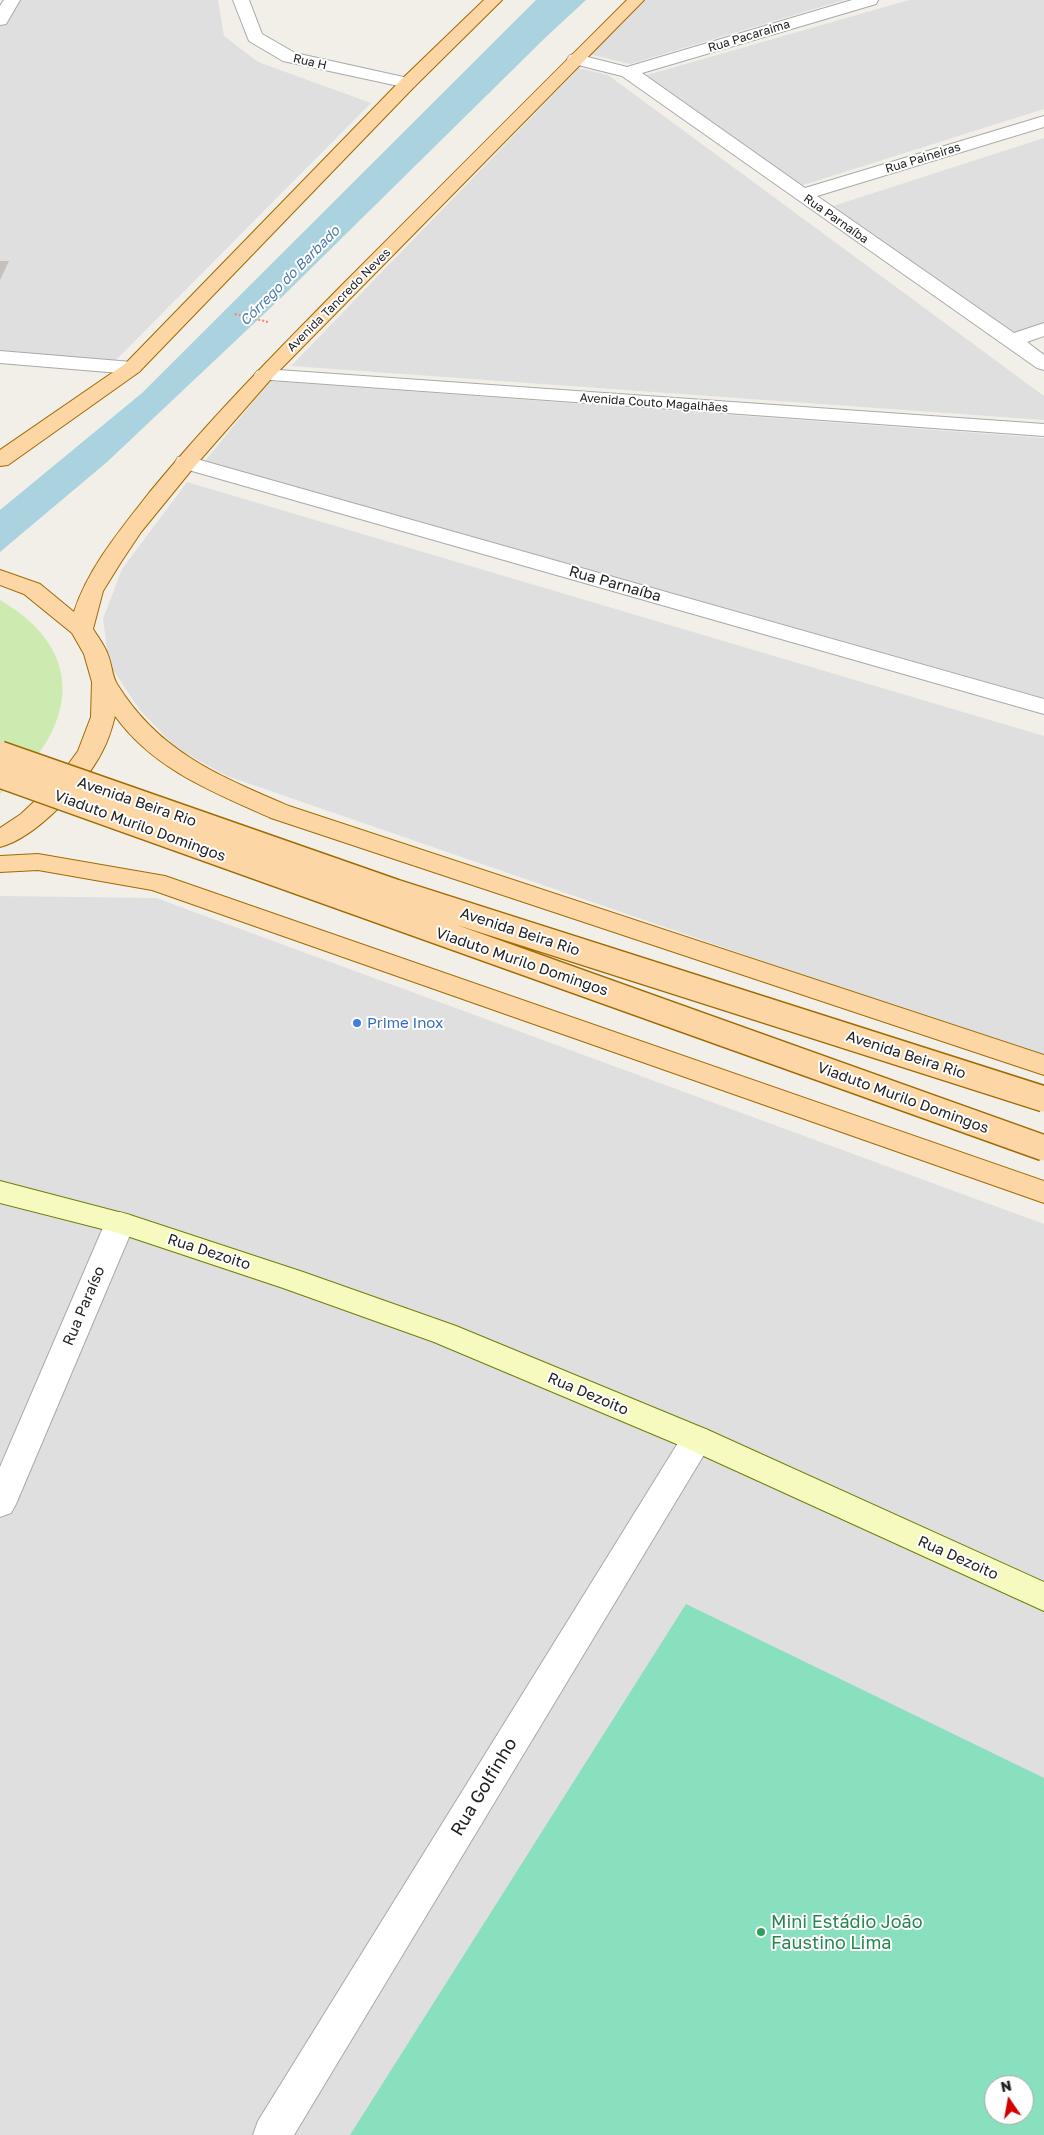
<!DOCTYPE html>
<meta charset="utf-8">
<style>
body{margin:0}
#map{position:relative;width:1044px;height:2135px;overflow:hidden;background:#f2efe9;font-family:"Golos Text",sans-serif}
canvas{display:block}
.north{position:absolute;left:984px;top:2075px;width:50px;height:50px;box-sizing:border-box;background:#fff;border:1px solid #a7a7a7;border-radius:50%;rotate:348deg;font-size:14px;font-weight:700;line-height:20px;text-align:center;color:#222}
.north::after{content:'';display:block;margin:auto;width:18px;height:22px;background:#d40000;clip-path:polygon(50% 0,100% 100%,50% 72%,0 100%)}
</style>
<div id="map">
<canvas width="1044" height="2135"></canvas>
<div class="north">N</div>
</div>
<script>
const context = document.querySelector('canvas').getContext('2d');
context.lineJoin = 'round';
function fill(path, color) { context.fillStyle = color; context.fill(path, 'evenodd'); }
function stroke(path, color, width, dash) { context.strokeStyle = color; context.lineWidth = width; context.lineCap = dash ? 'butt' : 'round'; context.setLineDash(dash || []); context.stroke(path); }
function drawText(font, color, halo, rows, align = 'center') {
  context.font = font + ' "Golos Text",sans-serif'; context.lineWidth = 4; context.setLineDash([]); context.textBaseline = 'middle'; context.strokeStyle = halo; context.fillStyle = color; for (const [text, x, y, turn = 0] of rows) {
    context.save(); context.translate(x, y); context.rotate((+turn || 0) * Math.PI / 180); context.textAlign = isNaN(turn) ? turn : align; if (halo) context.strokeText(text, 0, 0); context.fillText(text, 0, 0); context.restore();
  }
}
fill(new Path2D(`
 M 13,0 L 218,0 L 224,36 L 258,62 L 371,103 L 115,361 L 0,351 L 0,25 Z
 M 646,0 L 844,0 L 630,64 L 584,53 Z
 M 909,0 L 1044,0 L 1044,109 L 797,187 L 640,77 Z
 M 579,68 L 608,75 L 1044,396 L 1044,420 L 291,366 Z
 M 1044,138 L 1044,323 L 1012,334 L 830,207 Z
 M 270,381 L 1044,438 L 1044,698 L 205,461 Z
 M 187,482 L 1044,736 L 1044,1058 L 227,776 L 176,748 L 140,710 L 109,664 L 103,619 L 122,569 Z
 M 0,896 L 156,898 L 1044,1224 L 1044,2135 L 0,2135 ZM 994,2085 L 1024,2085 L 1024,2115 L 994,2115 Z`), '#e0dfdf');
fill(new Path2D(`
 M 0,600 C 93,654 73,734 0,794 Z`), '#cdebb0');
fill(new Path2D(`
 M 686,1604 L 1044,1778 L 1044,2135 L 350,2135 ZM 994,2085 L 1024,2085 L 1024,2115 L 994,2115 Z`), '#88e0be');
fill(new Path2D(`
 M 536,0 L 586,0 L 546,37 L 283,296 L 107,462 L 0,552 L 0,510 L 142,393 Z`), '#aad3df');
fill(new Path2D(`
 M 0,261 L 9,261 L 0,280 Z`), '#c7bfb8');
const street = new Path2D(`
 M 4,0 L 20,0 L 6,24 L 0,25 L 0,6 Z
 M 233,0 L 249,0 L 262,34 L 295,53 L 408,78 L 414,79 L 417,83 L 414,87 L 408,88 L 283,61 L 249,41 Z
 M 852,0 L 878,0 L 876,4 L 642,73 L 805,188 L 1044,116 L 1044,127 L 817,196 L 1014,333 L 1044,323 L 1044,336 L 1027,342 L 1044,355 L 1044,370 L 1037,368 L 622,76 L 570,63 L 567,59 L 570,55 L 576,54 L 627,67 Z
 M 0,351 L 132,362 L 139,364 L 142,368 L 139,372 L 132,374 L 0,363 Z
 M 264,369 L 1044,424 L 1044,436 L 257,379 L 254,375 L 257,371 Z
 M 186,456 L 1044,699 L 1044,714 L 178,467 L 175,462 L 178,457 Z
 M 120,1212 L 130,1215 L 135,1223 L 16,1504 L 11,1513 L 0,1517 L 0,1467 L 105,1223 L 110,1215 Z
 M 697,1426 L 708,1430 L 713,1439 L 708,1448 L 294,2135 L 253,2135 L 258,2121 L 686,1430 Z`);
const secondary = new Path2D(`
 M 0,1181 L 130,1215 L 303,1272 L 456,1326 L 708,1430 L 1044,1582 L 1044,1611 L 686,1448 L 434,1342 L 283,1288 L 118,1233 L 0,1203 Z`);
const primary = new Path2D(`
 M 484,0 L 502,0 L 414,87 L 139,372 L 8,465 L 0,466 L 0,450 L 125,364 L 402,79 Z
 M 627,0 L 644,0 L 271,379 L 194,467 L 141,532 L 121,562 L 103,591 L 93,629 C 98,637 105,646 108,655 C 112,665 112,676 117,684 C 159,752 219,776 289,806 L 1044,1055 L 1044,1075 L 271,818 C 213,792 153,769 115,716 C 112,728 108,741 102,752 C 85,785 36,838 0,847 L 0,828 L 21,814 L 56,781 L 78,751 L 91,717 L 92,682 L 84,654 L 72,633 L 24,594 L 0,585 L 0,570 L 40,584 L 74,612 C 88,568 121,529 149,493 C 209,420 275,353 341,286 C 436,191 531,95 627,0 Z
 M 38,854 L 165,876 L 1044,1181 L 1044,1203 L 152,890 L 38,870 L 0,872 L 0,856 Z`);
stroke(street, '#a9a9a9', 2);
stroke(secondary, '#707d05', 2);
stroke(primary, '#a06b00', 2);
stroke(new Path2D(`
 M 235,314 L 268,322`), '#fa8072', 2, [2, 2]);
fill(street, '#fff');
fill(secondary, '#f7fabf');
fill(primary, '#fcd6a4');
const primaryBridge = new Path2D(`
 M 0,754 L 395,892 L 1044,1099
 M 0,775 L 1044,1148`);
stroke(primaryBridge, '#a06b00', 28, []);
stroke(primaryBridge, '#fcd6a4', 25);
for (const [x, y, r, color] of [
 [357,1023,5,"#3f7fe0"],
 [761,1932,5,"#2e9e5b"]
]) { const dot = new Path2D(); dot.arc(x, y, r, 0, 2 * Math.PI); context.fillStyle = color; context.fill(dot); stroke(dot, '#fff', 2); }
drawText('12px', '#222', '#fff', [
 ["Rua Pacaraima",749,36,-17],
 ["Rua H",310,62,13],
 ["Rua Paineiras",923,158,-17],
 ["Rua Parnaíba",836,219,35],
 ["Avenida Tancredo Neves",339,300,-45],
 ["Avenida Couto Magalhães",654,403,4]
]);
drawText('italic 14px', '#4a7aab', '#fff', [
 ["Córrego do Barbado",290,276,-45]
]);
drawText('15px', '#222', '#fff', [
 ["Rua Parnaíba",615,584,16],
 ["Avenida Beira Rio",137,802,19],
 ["Viaduto Murilo Domingos",140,826,20],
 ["Avenida Beira Rio",520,932,18],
 ["Viaduto Murilo Domingos",522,962,19],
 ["Avenida Beira Rio",906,1055,18],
 ["Viaduto Murilo Domingos",903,1098,20],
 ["Rua Dezoito",209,1252,18],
 ["Rua Paraíso",84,1306,-67],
 ["Rua Dezoito",588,1394,23],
 ["Rua Dezoito",958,1558,24]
]);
drawText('15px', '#366cbe', '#fff', [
 ["Prime Inox",367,1023]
], 'left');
drawText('18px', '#222', '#fff', [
 ["Rua Golfinho",484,1787,-59]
]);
drawText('18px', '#27864d', '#fff', [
 ["Mini Estádio João",771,1922],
 ["Faustino Lima",771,1943]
], 'left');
</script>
